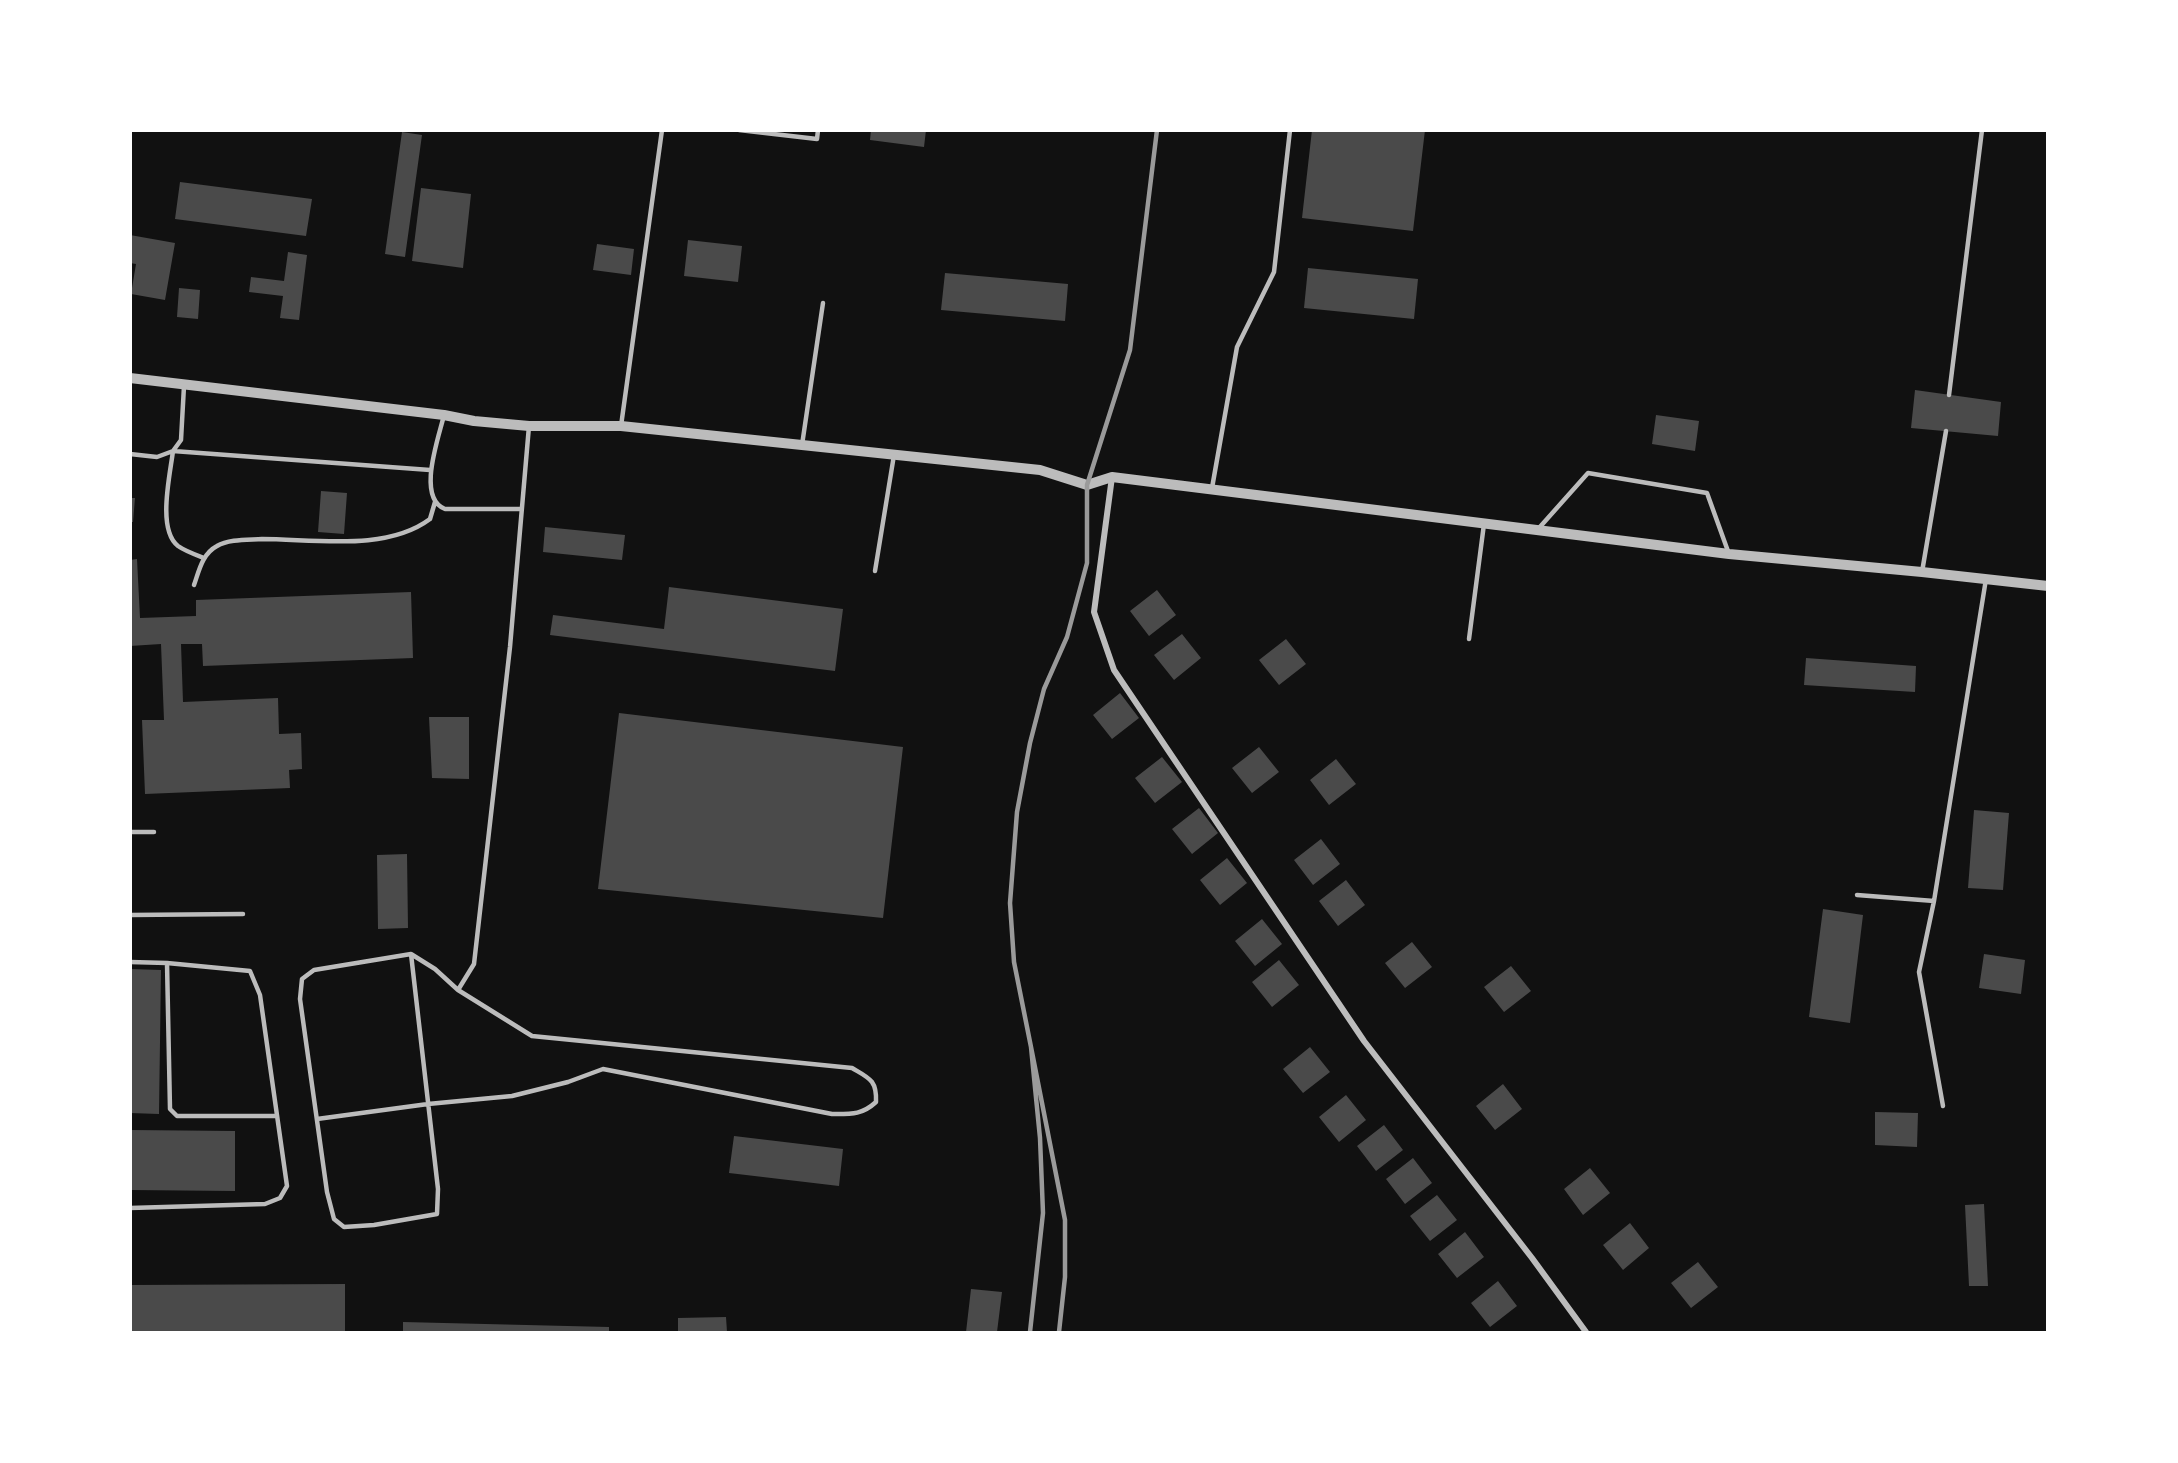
<!DOCTYPE html>
<style>
body{margin:0}
#map{position:relative;width:2178px;height:1463px;overflow:hidden;background:#111;font-family:"PT Sans Narrow",sans-serif}
canvas{display:block}
.frame{position:absolute;inset:0;border:132px solid #fff;pointer-events:none}
</style>
<div id="map">
<canvas width="2178" height="1463"></canvas>
<div class="frame"></div>
</div>
<script>
const context = document.querySelector('canvas').getContext('2d');
context.lineJoin = 'round';
function fill(path, color) { context.fillStyle = color; context.fill(path, 'evenodd'); }
function stroke(path, color, width, dash) { context.strokeStyle = color; context.lineWidth = width; context.lineCap = dash ? 'butt' : 'round'; context.setLineDash(dash || []); context.stroke(path); }
fill(new Path2D(`
 M 871,130 L 926,130 L 924,147 L 870,140 Z
 M 1312,130 L 1425,130 L 1413,231 L 1302,218 Z
 M 402,132 L 422,135 L 405,257 L 385,254 Z
 M 180,182 L 312,199 L 306,236 L 175,219 Z
 M 421,188 L 471,194 L 463,268 L 412,261 Z
 M 130,235 L 175,243 L 165,300 L 131,294 L 136,264 L 130,263 Z
 M 688,240 L 742,246 L 738,282 L 684,276 Z
 M 597,244 L 634,249 L 631,275 L 593,270 Z
 M 288,252 L 307,255 L 299,320 L 280,318 L 283,296 L 249,292 L 251,277 L 284,281 Z
 M 1308,268 L 1418,279 L 1414,319 L 1304,308 Z
 M 945,273 L 1068,284 L 1065,321 L 941,310 Z
 M 179,288 L 200,290 L 198,319 L 177,317 Z
 M 1915,390 L 2001,402 L 1998,436 L 1911,428 Z
 M 1656,415 L 1699,421 L 1695,451 L 1652,444 Z
 M 321,491 L 347,493 L 344,534 L 318,532 Z
 M 130,498 L 135,498 L 133,522 L 130,522 Z
 M 545,527 L 625,535 L 622,560 L 543,552 Z
 M 137,559 L 140,618 L 196,616 L 196,600 L 411,592 L 413,658 L 203,666 L 202,644 L 181,644 L 183,702 L 278,698 L 279,734 L 301,733 L 302,769 L 289,770 L 290,788 L 145,794 L 142,720 L 164,720 L 161,644 L 130,646 L 130,560 Z
 M 669,587 L 843,609 L 835,671 L 550,635 L 553,615 L 664,629 Z
 M 1157,590 L 1176,615 L 1149,636 L 1130,611 Z
 M 1182,634 L 1201,658 L 1174,680 L 1154,655 Z
 M 1286,639 L 1306,664 L 1279,685 L 1259,660 Z
 M 1806,658 L 1916,666 L 1915,692 L 1804,685 Z
 M 1120,693 L 1139,718 L 1112,739 L 1093,715 Z
 M 619,713 L 903,747 L 883,918 L 598,889 Z
 M 429,717 L 469,717 L 469,779 L 432,778 Z
 M 1259,747 L 1279,772 L 1252,793 L 1232,768 Z
 M 1162,757 L 1182,782 L 1155,803 L 1135,778 Z
 M 1336,759 L 1356,784 L 1329,805 L 1310,780 Z
 M 1199,808 L 1218,833 L 1192,854 L 1172,829 Z
 M 1974,810 L 2009,813 L 2003,890 L 1968,888 Z
 M 1321,839 L 1340,864 L 1313,885 L 1294,860 Z
 M 407,854 L 408,928 L 378,929 L 377,855 Z
 M 1227,858 L 1247,883 L 1220,905 L 1200,880 Z
 M 1346,880 L 1365,905 L 1338,926 L 1319,901 Z
 M 1823,909 L 1863,915 L 1850,1023 L 1809,1017 Z
 M 1262,919 L 1282,944 L 1255,966 L 1235,941 Z
 M 1412,942 L 1432,967 L 1405,988 L 1385,963 Z
 M 1984,954 L 2025,960 L 2021,994 L 1979,988 Z
 M 1279,960 L 1299,985 L 1272,1007 L 1252,982 Z
 M 1511,966 L 1531,991 L 1504,1012 L 1484,987 Z
 M 130,969 L 161,970 L 159,1114 L 130,1113 Z
 M 1310,1047 L 1330,1072 L 1303,1093 L 1283,1069 Z
 M 1503,1084 L 1522,1109 L 1495,1130 L 1476,1106 Z
 M 1346,1095 L 1366,1120 L 1339,1142 L 1319,1117 Z
 M 1875,1112 L 1918,1113 L 1917,1147 L 1875,1145 Z
 M 1384,1125 L 1403,1150 L 1376,1171 L 1357,1146 Z
 M 130,1130 L 235,1131 L 235,1191 L 130,1190 Z
 M 734,1136 L 843,1149 L 839,1186 L 729,1173 Z
 M 1413,1158 L 1432,1183 L 1405,1204 L 1386,1179 Z
 M 1590,1168 L 1610,1193 L 1583,1215 L 1564,1189 Z
 M 1437,1195 L 1457,1220 L 1430,1241 L 1410,1216 Z
 M 1984,1204 L 1988,1286 L 1969,1286 L 1965,1205 Z
 M 1630,1223 L 1649,1248 L 1623,1270 L 1603,1245 Z
 M 1465,1232 L 1484,1257 L 1457,1278 L 1438,1254 Z
 M 1698,1262 L 1718,1287 L 1691,1308 L 1671,1283 Z
 M 1498,1281 L 1517,1306 L 1490,1327 L 1471,1303 Z
 M 345,1284 L 345,1332 L 130,1332 L 130,1285 Z
 M 971,1289 L 1002,1292 L 997,1332 L 966,1332 Z
 M 726,1317 L 727,1332 L 678,1332 L 678,1318 Z
 M 403,1322 L 609,1327 L 609,1332 L 403,1332 Z`), '#4a4a4a');
stroke(new Path2D(`
 M 739,130 L 817,139 L 818,130
 M 1949,395 L 1982,130
 M 444,415 C 439,437 416,498 445,509 L 521,509
 M 621,426 L 662,130
 M 802,445 L 823,303
 M 130,454 L 157,457 L 173,451 L 181,440 L 184,386
 M 1212,488 L 1237,347 L 1274,272 L 1290,130
 M 1539,528 L 1588,473 L 1707,493 L 1729,554
 M 204,558 C 196,555 185,551 178,546 C 157,530 170,475 173,451 L 430,470
 M 875,571 L 894,455
 M 1922,572 L 1946,431
 M 194,585 C 199,571 202,554 217,546 C 229,539 248,540 262,539 C 314,539 386,552 430,519 L 435,502
 M 1469,639 L 1484,524
 M 130,832 L 154,832
 M 1857,895 L 1934,901
 M 130,915 L 243,914
 M 411,954 L 438,1189 L 437,1214 L 374,1225 L 344,1227 L 334,1219 L 327,1192 L 300,999 L 302,979 L 314,970 L 411,954 L 435,969 L 458,990 L 474,964 L 510,647 L 529,426
 M 130,962 L 167,963 L 250,971 L 260,995 L 287,1186 L 280,1198 L 265,1204 L 130,1208
 M 167,963 L 170,1109 L 177,1116 L 277,1116
 M 1943,1106 L 1919,972 L 1934,901 L 1986,579
 M 317,1119 L 428,1104 L 512,1096 L 568,1082 L 603,1069 L 832,1114 C 851,1114 862,1115 876,1102 C 877,1080 869,1078 852,1068 L 532,1036 L 458,990`), '#bcbcbc', 4.5);
stroke(new Path2D(`
 M 1112,477 L 1094,612 L 1114,670 L 1364,1041 L 1532,1258 L 1586,1332`), '#bcbcbc', 6);
stroke(new Path2D(`
 M 130,378 L 444,415 L 474,421 L 529,426 L 621,426 L 1040,470 L 1087,485 L 1112,477 L 1729,554 L 1922,572 L 2048,586`), '#bcbcbc', 10);
stroke(new Path2D(`
 M 1031,1047 L 1014,962 L 1010,903 L 1017,812 L 1030,743 L 1044,689 L 1067,637 L 1087,563 L 1087,485 L 1130,350 L 1157,130
 M 1030,1332 L 1043,1213 L 1040,1138 L 1031,1047 L 1065,1220 L 1065,1277 L 1059,1332`), '#9a9a9a', 4.5);
</script>
